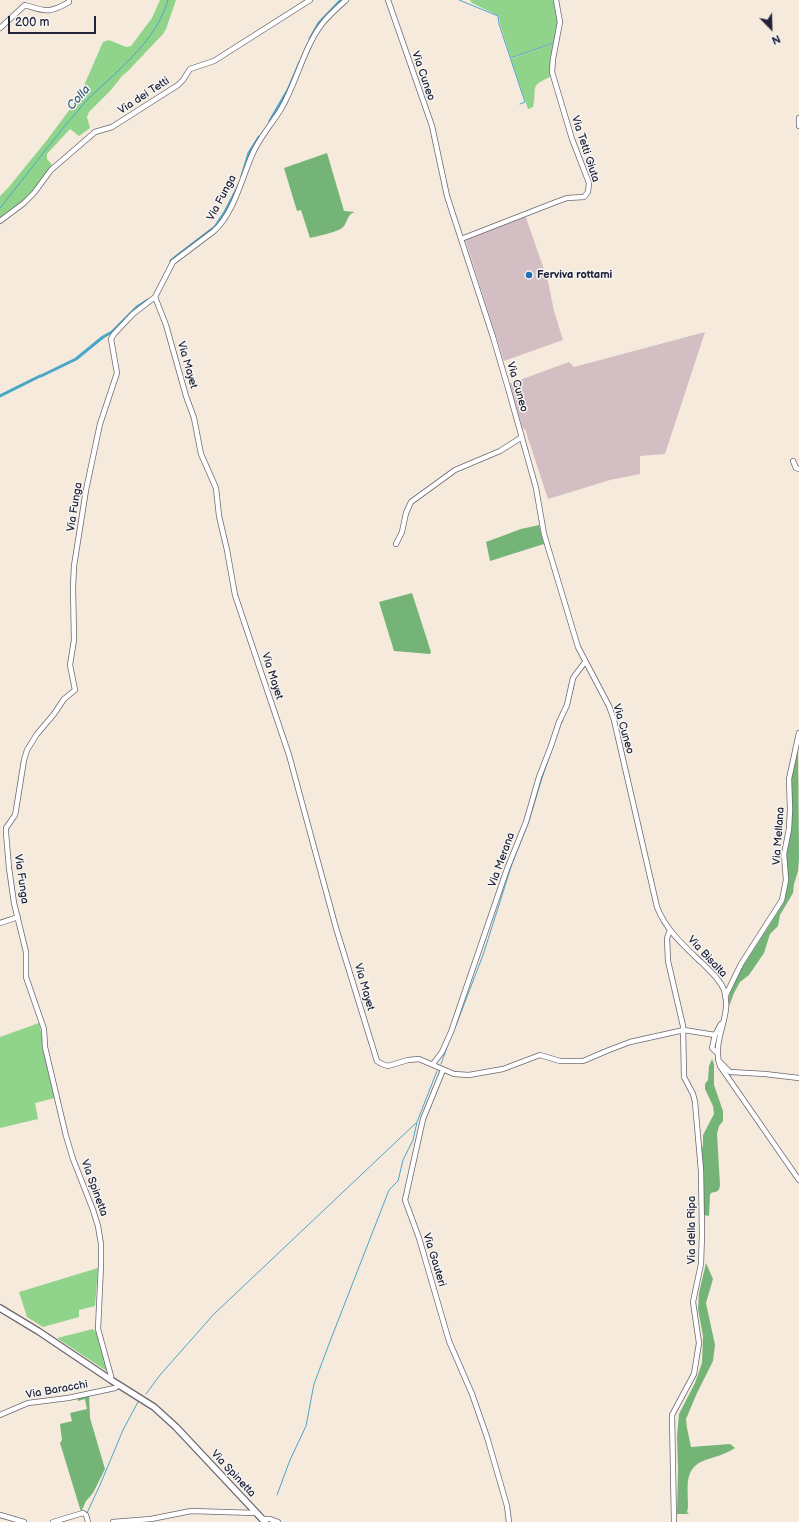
<!DOCTYPE html>
<style>
body{margin:0}
#map{position:relative;width:799px;height:1522px;overflow:hidden;background:#f5eadc;font-family:"Balsamiq Sans",sans-serif}
canvas{display:block}
.north{position:absolute;left:751px;top:8px;width:40px;height:40px;-webkit-text-stroke:3px #f6f6f2;paint-order:stroke;rotate:157deg;font-size:11px;font-weight:700;line-height:16px;text-align:center;color:#22223b}
.north::after{content:'';display:block;margin:auto;width:14px;height:18px;background:#22223b;clip-path:polygon(50% 0,100% 100%,50% 72%,0 100%)}
.scale{position:absolute;left:8px;top:16px;width:88px;height:18px;box-sizing:border-box;border:2px solid #22223b;border-top:0;padding-left:5px;font-size:12px;line-height:14px;white-space:nowrap;color:#22223b;-webkit-text-stroke:3px #f6f6f2;paint-order:stroke}
</style>
<div id="map">
<canvas width="799" height="1522"></canvas>
<div class="north">N</div>
<div class="scale">200 m</div>
</div>
<script>
const context = document.querySelector('canvas').getContext('2d');
context.lineJoin = 'round';
function fill(path, color) { context.fillStyle = color; context.fill(path, 'evenodd'); }
function stroke(path, color, width, dash) { context.strokeStyle = color; context.lineWidth = width; context.lineCap = dash ? 'butt' : 'round'; context.setLineDash(dash || []); context.stroke(path); }
function drawText(font, color, halo, rows, align = 'center') {
  context.font = font + ' "Balsamiq Sans",sans-serif'; context.lineWidth = 3; context.setLineDash([]); context.textBaseline = 'middle'; context.strokeStyle = halo; context.fillStyle = color; for (const [text, x, y, turn = 0] of rows) {
    context.save(); context.translate(x, y); context.rotate((+turn || 0) * Math.PI / 180); context.textAlign = isNaN(turn) ? turn : align; if (halo) context.strokeText(text, 0, 0); context.fillText(text, 0, 0); context.restore();
  }
}
fill(new Path2D(`
 M 525,215 L 548,281 L 554,311 L 563,340 L 504,361 L 465,239 Z
 M 705,332 L 665,454 L 640,456 L 640,474 L 610,480 L 548,499 L 525,429 L 523,429 L 509,384 L 569,362 L 574,367 Z`), '#d2bec3');
fill(new Path2D(`
 M 160,0 L 176,0 L 166,29 L 163,34 L 128,71 L 122,76 L 111,90 L 89,112 L 87,117 L 90,128 L 79,136 L 70,129 L 47,154 L 47,159 L 53,166 L 34,191 L 23,202 L 0,219 L 0,196 L 8,188 L 47,140 L 79,97 L 103,42 L 109,40 L 126,47 L 131,46 L 152,18 Z
 M 470,0 L 555,0 L 558,19 L 554,42 L 511,58 L 500,24 L 499,16 L 472,3 Z
 M 554,43 L 552,76 C 527,87 538,87 533,107 L 528,109 L 511,59 Z
 M 39,1023 L 55,1098 L 35,1103 L 38,1119 L 0,1128 L 0,1037 Z
 M 98,1268 L 95,1306 L 79,1310 L 79,1317 L 43,1327 L 27,1317 L 19,1292 Z
 M 93,1329 L 96,1332 L 108,1372 L 57,1338 Z`), '#90d38b');
fill(new Path2D(`
 M 327,153 L 344,211 L 355,212 C 347,214 348,221 344,226 C 340,232 317,236 310,238 L 301,210 L 297,211 L 284,168 Z
 M 539,525 L 544,544 L 490,561 L 486,542 L 521,529 Z
 M 412,593 L 431,652 L 430,654 L 394,651 L 379,602 Z
 M 798,746 L 799,858 L 798,871 L 794,884 L 793,893 L 780,915 L 778,926 L 770,934 L 764,953 L 749,975 L 740,982 L 734,993 L 727,1012 L 730,992 L 738,974 L 783,904 L 787,886 L 786,854 L 790,784 Z
 M 712,1059 L 714,1064 L 714,1085 L 723,1111 L 723,1121 L 719,1126 L 717,1134 L 720,1185 C 719,1192 718,1191 711,1193 L 710,1195 L 709,1216 L 704,1215 L 704,1188 L 701,1152 L 703,1145 L 703,1135 L 714,1114 L 713,1106 L 705,1089 L 705,1084 L 708,1080 L 709,1066 Z
 M 706,1263 L 713,1279 L 706,1303 L 715,1345 L 713,1361 L 697,1393 L 686,1419 L 687,1428 L 691,1447 L 730,1444 L 735,1448 C 722,1456 716,1456 703,1461 C 684,1469 688,1487 688,1503 C 688,1506 688,1509 687,1512 L 689,1514 L 677,1514 L 678,1469 L 677,1436 L 679,1414 L 695,1383 L 702,1363 L 703,1336 L 698,1309 L 699,1293 Z
 M 89,1395 L 90,1418 L 105,1469 L 93,1493 L 86,1501 L 81,1512 L 60,1443 L 62,1440 L 60,1424 L 72,1421 L 70,1413 L 87,1409 L 85,1399 L 78,1401 L 77,1398 Z`), '#74b577');
stroke(new Path2D(`
 M 459,0 L 498,16 L 499,24 L 525,102 L 520,104
 M 511,58 L 553,43
 M 0,208 C 29,172 56,135 86,101 C 97,89 111,79 122,67 C 141,49 161,26 168,0
 M 570,700 L 574,685
 M 560,726 L 563,720
 M 455,1028 L 483,955 L 512,864 L 529,821 L 542,778 L 559,729
 M 441,1064 L 451,1036
 M 25,1320 L 35,1326
 M 146,1394 L 160,1375 L 214,1314 L 416,1123
 M 277,1495 L 290,1460 L 306,1426 L 314,1384 L 329,1344 L 389,1190 L 398,1181 L 403,1160 L 413,1140 L 417,1122 L 437,1071
 M 87,1513 L 100,1485 L 123,1430 L 139,1400`), '#4aa6c9', 1);
stroke(new Path2D(`
 M 310,39 L 319,23 L 341,0
 M 270,121 L 288,90 L 300,62
 M 242,176 L 249,153 L 259,137
 M 171,261 L 177,256 L 215,227 L 225,212 L 239,185
 M 41,376 L 76,359 L 103,337 L 112,332 L 137,307 L 148,300
 M 0,396 L 40,376`), '#4aa6c9', 3);
const minor = new Path2D(`
 M 388,0 L 432,126 L 447,196 L 493,337 L 508,388 L 536,488 L 544,534 L 578,647 L 609,706 L 614,720 L 657,907 C 666,930 683,945 701,962 C 709,970 720,979 724,990 C 733,1016 711,1039 720,1066 L 799,1180
 M 0,28 L 25,5 C 45,11 49,14 69,2 L 69,0
 M 799,118 L 799,126
 M 0,221 L 24,203 L 34,193 L 51,170 L 95,132 L 112,127 L 178,85 L 183,80 L 190,69 L 214,61 L 310,0
 M 461,239 L 556,202 L 567,198 L 584,197 L 588,192 L 589,183 L 572,139 L 552,72 L 553,59 L 560,22 L 556,0
 M 155,297 L 166,325 L 186,396 L 194,418 L 201,454 L 216,488 L 219,516 L 227,550 L 235,595 L 289,755 L 336,928 L 377,1061 L 382,1064 L 388,1066 L 408,1060 L 419,1059 L 454,1074 L 469,1075 L 503,1069 L 540,1055 L 560,1061 L 583,1061 L 609,1050 L 630,1042 L 684,1030 L 715,1035
 M 793,461 L 796,468 L 799,469
 M 396,544 L 402,532 L 406,513 L 411,502 L 455,470 L 500,451 L 522,437
 M 0,923 L 18,917
 M 670,930 L 667,938 L 668,961 L 683,1026 L 684,1077 L 693,1094 L 695,1102 L 701,1171 L 702,1233 L 701,1264 L 693,1302 L 699,1343 L 694,1374 L 672,1415 L 674,1522
 M 725,997 L 741,964 L 782,900 L 786,880 L 784,854 L 789,829 L 790,809 L 789,779 L 799,733
 M 717,1053 L 712,1048 L 715,1035 L 721,1024
 M 718,1060 L 730,1072 L 765,1074 L 799,1078
 M 433,1064 L 442,1052 L 451,1032 L 507,869 L 526,822 L 539,777 L 551,746 L 559,722 L 567,705 L 573,678 L 585,662
 M 443,1070 L 423,1119 L 405,1200 L 419,1238 L 449,1341 L 472,1394 L 487,1437 L 507,1506 L 509,1522
 M 111,1380 L 111,1376 L 98,1329 L 101,1265 L 101,1244 L 98,1226 L 93,1210 L 73,1159 L 66,1136 L 45,1047 L 44,1029 L 26,977 L 26,952 L 14,903 L 9,868 L 6,833 L 6,828 L 15,815 L 16,810 L 24,760 L 27,750 L 37,734 L 54,714 L 64,699 L 75,690 L 70,665 L 74,640 L 73,587 L 74,566 L 86,490 L 100,424 L 117,373 L 111,339 L 114,334 L 133,314 L 155,297 L 173,262 L 214,231 C 234,213 242,178 252,155 C 259,138 272,124 281,109 C 297,82 303,49 322,24 C 329,15 337,8 346,0
 M 0,1415 L 28,1403 L 68,1398 L 115,1388 L 119,1385
 M 0,1515 L 24,1522
 M 262,1519 L 270,1519 L 278,1522
 M 53,1522 L 83,1513 L 86,1515 L 88,1522
 M 113,1522 L 151,1519 L 191,1511 L 256,1513`);
const major = new Path2D(`
 M 0,1308 L 38,1331 L 111,1380 L 154,1407 L 176,1427 L 265,1522`);
stroke(minor, '#6c6873', 6);
stroke(major, '#6c6873', 8);
stroke(minor, '#fff', 4.5);
stroke(major, '#fff', 5.5);
for (const [x, y, r, color] of [
 [529,275,4,"#1f6fb2"]
]) { const dot = new Path2D(); dot.arc(x, y, r, 0, 2 * Math.PI); context.fillStyle = color; context.fill(dot); stroke(dot, '#f6f6f2', 1.5); }
drawText('11px', '#22223b', '#f6f6f2', [
 ["Via Cuneo",423,76,71],
 ["Via dei Tetti",144,96,-33],
 ["Via Tetti Giuta",585,149,72],
 ["Via Funga",222,198,-62],
 ["Via Mayet",187,365,74],
 ["Via Cuneo",517,387,74],
 ["Via Funga",75,507,-81],
 ["Via Mayet",272,676,72],
 ["Via Cuneo",623,729,74],
 ["Via Mellana",779,836,-86],
 ["Via Merana",502,860,-70],
 ["Via Funga",21,879,82],
 ["Via Bisalta",707,957,47],
 ["Via Mayet",364,987,74],
 ["Via Spinetta",94,1188,70],
 ["Via della Ripa",692,1230,-90],
 ["Via Gauteri",434,1260,73],
 ["Via Baracchi",57,1390,-10],
 ["Via Spinetta",233,1474,47]
]);
drawText('bold 11px', '#22223b', '#f6f6f2', [
 ["Ferviva rottami",537,275]
], 'left');
drawText('italic 12px', '#325774', '#f6f6f2', [
 ["Colla",79,98,-49]
]);
</script>
